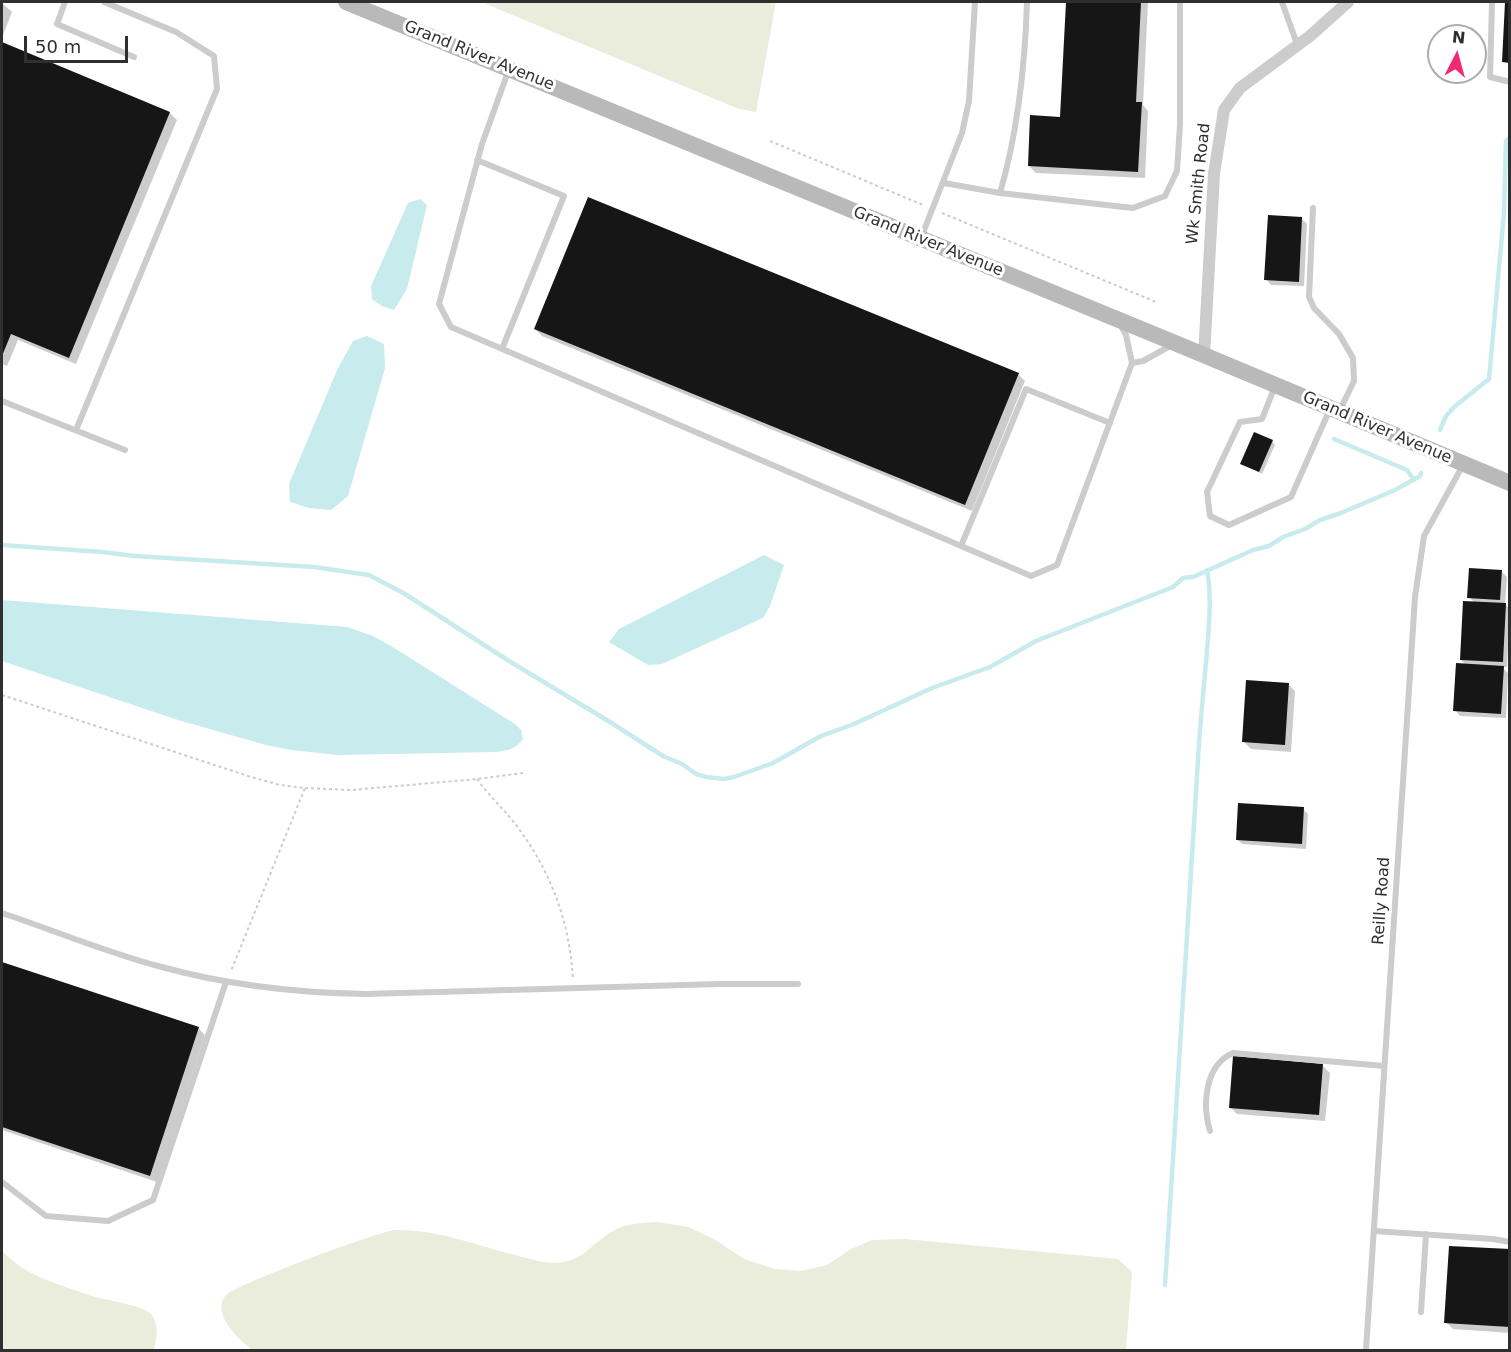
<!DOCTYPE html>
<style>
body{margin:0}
#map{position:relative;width:1511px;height:1352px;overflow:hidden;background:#fff;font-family:"DejaVu Sans",sans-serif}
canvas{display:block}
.frame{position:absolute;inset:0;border:3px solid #2f2f2f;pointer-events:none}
.north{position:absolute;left:1427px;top:24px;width:60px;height:60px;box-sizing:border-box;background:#fff;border:2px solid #acacac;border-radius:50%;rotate:6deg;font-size:16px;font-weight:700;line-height:24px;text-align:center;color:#2f2f2f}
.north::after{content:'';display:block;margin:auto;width:21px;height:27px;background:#ef2974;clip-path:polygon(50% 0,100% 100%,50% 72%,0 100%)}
.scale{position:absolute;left:24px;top:36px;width:104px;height:27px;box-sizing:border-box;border:3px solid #2f2f2f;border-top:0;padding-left:8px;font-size:18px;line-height:21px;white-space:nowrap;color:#2f2f2f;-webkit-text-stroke:4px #fff;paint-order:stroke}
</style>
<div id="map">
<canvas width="1511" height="1352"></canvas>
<div class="frame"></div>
<div class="north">N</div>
<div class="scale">50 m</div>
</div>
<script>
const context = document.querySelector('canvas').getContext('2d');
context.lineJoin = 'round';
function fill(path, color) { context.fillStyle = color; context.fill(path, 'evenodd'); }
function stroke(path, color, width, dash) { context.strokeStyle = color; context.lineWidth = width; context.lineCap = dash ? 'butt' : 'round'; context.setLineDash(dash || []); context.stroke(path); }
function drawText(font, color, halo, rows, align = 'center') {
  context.font = font + ' "DejaVu Sans",sans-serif'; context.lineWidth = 6; context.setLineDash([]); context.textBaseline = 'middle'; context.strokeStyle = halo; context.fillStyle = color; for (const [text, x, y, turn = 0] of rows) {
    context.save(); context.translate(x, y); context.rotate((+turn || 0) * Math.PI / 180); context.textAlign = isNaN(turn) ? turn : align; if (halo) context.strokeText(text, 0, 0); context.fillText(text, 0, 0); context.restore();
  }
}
fill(new Path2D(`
 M 481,2 L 776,2 L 756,112 L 739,109 Z
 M 657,1222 L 688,1227 L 714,1239 L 744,1259 L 775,1269 L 801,1271 L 827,1265 L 851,1249 L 872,1240 L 905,1239 L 1118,1259 L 1132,1272 L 1126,1350 L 252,1350 C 240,1340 218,1321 222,1303 C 222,1302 225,1295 226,1295 C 235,1285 379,1231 395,1230 C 435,1229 476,1245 515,1255 C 527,1258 542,1263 555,1263 C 584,1262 590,1244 613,1231 C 627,1223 641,1223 657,1222 Z
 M 2,1251 C 9,1257 16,1264 24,1269 C 43,1280 68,1288 89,1295 C 103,1300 143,1305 151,1314 C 160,1325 156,1339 154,1350 L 2,1350 Z`), '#eaeddc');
fill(new Path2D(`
 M 420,199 L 427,205 L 407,289 L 394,310 L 382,306 L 372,299 L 371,286 L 408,203 Z
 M 367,336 L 384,344 L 385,368 L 348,496 L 331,510 L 309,508 L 290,502 L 289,484 L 338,368 L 353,341 Z
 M 764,555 L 784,565 L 770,606 L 763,618 L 662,664 L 648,665 L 609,642 L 619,629 Z
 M 2,600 L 347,627 L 373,636 L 391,646 L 515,724 L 521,730 L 523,739 C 516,749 509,750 497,752 L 338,755 L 291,750 L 266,745 L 178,720 L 2,661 Z`), '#c8ebee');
fill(new Path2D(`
 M 1068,2 L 1148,2 L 1143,105 L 1148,111 L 1145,178 L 1036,173 L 1029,166 L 1062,118 Z
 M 2,3 L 12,12 L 2,38 Z
 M 2,44 L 170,113 L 177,120 L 76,364 L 18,340 L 7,366 L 2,364 Z
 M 1302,219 L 1307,224 L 1304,286 L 1271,285 L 1266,279 Z
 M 535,329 L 1018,374 L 1025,381 L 972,511 L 542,336 Z
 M 1272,441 L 1275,445 L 1262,474 L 1242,463 Z
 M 1502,572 L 1507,577 L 1505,604 L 1510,609 L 1507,667 L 1502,667 L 1508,673 L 1506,718 L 1460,716 L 1455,710 L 1467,666 L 1461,660 L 1475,603 L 1469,597 Z
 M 1288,684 L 1295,691 L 1291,752 L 1251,749 L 1244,742 Z
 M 1303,809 L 1308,814 L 1306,849 L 1242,844 L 1237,839 Z
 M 2,964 L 198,1028 L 205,1035 L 157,1182 L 2,1130 Z
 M 1323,1066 L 1330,1073 L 1325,1121 L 1237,1114 L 1230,1107 Z
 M 1510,1251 L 1510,1333 L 1453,1329 L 1446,1322 Z`), '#0003');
stroke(new Path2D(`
 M 1440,430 L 1446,416 L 1454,407 L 1489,379 L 1504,213 L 1506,141 L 1510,137
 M 1334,439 L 1407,470 L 1414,480
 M 2,545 L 102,552 L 135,556 L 314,567 L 369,575 L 405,594 L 509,661 L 610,722 L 663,756 L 682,764 L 696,774 L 706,777 L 724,779 L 734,777 L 773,763 L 821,736 L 854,724 L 932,688 L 990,667 L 1036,641 L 1173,587 L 1183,578 L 1193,577 L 1253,550 L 1269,546 L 1283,537 L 1305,529 L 1320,520 L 1341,513 L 1395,490 L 1420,476 L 1421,473
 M 1165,1285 C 1177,1110 1188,935 1198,760 C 1200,723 1204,687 1207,651 C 1209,624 1212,596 1207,570`), '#c8ebee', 4.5);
fill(new Path2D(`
 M 1066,2 L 1141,2 L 1136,102 L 1142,102 L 1138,172 L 1028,166 L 1030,115 L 1060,117 Z
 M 1505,2 L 1510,2 L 1510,63 L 1502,62 Z
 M 2,42 L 170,112 L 69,358 L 11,334 L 2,356 Z
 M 588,197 L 1019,373 L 965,505 L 534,329 Z
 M 1268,215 L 1302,217 L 1299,282 L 1264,280 Z
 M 1254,432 L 1273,440 L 1259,472 L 1240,464 Z
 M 1469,568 L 1502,570 L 1500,600 L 1467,598 Z
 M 1463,601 L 1506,603 L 1503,662 L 1460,660 Z
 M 1456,663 L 1504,666 L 1501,714 L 1453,711 Z
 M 1246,680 L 1289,683 L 1285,745 L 1242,742 Z
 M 1238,803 L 1304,807 L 1302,844 L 1236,840 Z
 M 2,962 L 199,1027 L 150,1176 L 2,1127 Z
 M 1233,1056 L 1323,1064 L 1319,1115 L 1229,1108 Z
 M 1449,1246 L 1510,1249 L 1510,1327 L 1444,1323 Z`), '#161616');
stroke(new Path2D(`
 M 770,141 L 923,205
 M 942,213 L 1156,302
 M 2,695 L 251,777 L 280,785 L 305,788 L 231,971
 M 477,779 C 490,797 506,811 519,829 C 552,874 570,924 573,980
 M 305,788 L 352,790 L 477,779 L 523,773`), '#ccc', 2, [3, 3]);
stroke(new Path2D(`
 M 65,2 L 57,24 L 134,57
 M 1282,2 L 1297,44
 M 1492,2 L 1490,77 L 1510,82
 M 509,69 L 482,144 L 439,304 L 451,327 L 1031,576 L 1057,565 L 1132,363 L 1126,335 L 1120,324
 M 477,160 L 564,196 L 502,349
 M 944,183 L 1000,193 L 1133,208 L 1165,196 L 1177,171 L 1180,125 L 1180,2
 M 1000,193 C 1018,131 1025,66 1027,2
 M 1313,208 L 1309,297 L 1314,308 L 1339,334 L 1353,358 L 1354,381 L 1339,412
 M 921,238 L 962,133 L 969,101 L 975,2
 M 1132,363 L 1143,361 L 1172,345
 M 1275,386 L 1262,419 L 1240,422 L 1207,492 L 1210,516 L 1229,525 L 1291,497 L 1330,409
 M 2,401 L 125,450
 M 76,430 L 217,89 L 214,56 L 176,32 L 104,2
 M 961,546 L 1026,389 L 1110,423
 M 2,913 C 53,930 105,952 158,966 C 226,985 295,993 366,994 L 720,984 L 798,984
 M 1210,1131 C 1202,1104 1205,1065 1233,1053 L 1384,1066
 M 2,1182 L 46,1216 L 108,1221 L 153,1200 L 226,982
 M 1374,1231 L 1493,1239 L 1510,1242
 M 1421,1312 L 1426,1234
 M 1366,1350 L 1415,597 L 1424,536 L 1463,465`), '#ccc', 6);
stroke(new Path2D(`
 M 1204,356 L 1214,174 L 1224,110 L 1240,88 L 1310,36 L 1348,2`), '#ccc', 12);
stroke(new Path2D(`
 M 346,2 L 1175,343 L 1510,483`), '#b9b9b9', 16);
drawText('16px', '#2f2f2f', '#fff', [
 ["Grand River Avenue",479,56,22],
 ["Wk Smith Road",1199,184,-84],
 ["Grand River Avenue",928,242,22],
 ["Grand River Avenue",1377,428,23],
 ["Reilly Road",1382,901,-86]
]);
</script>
